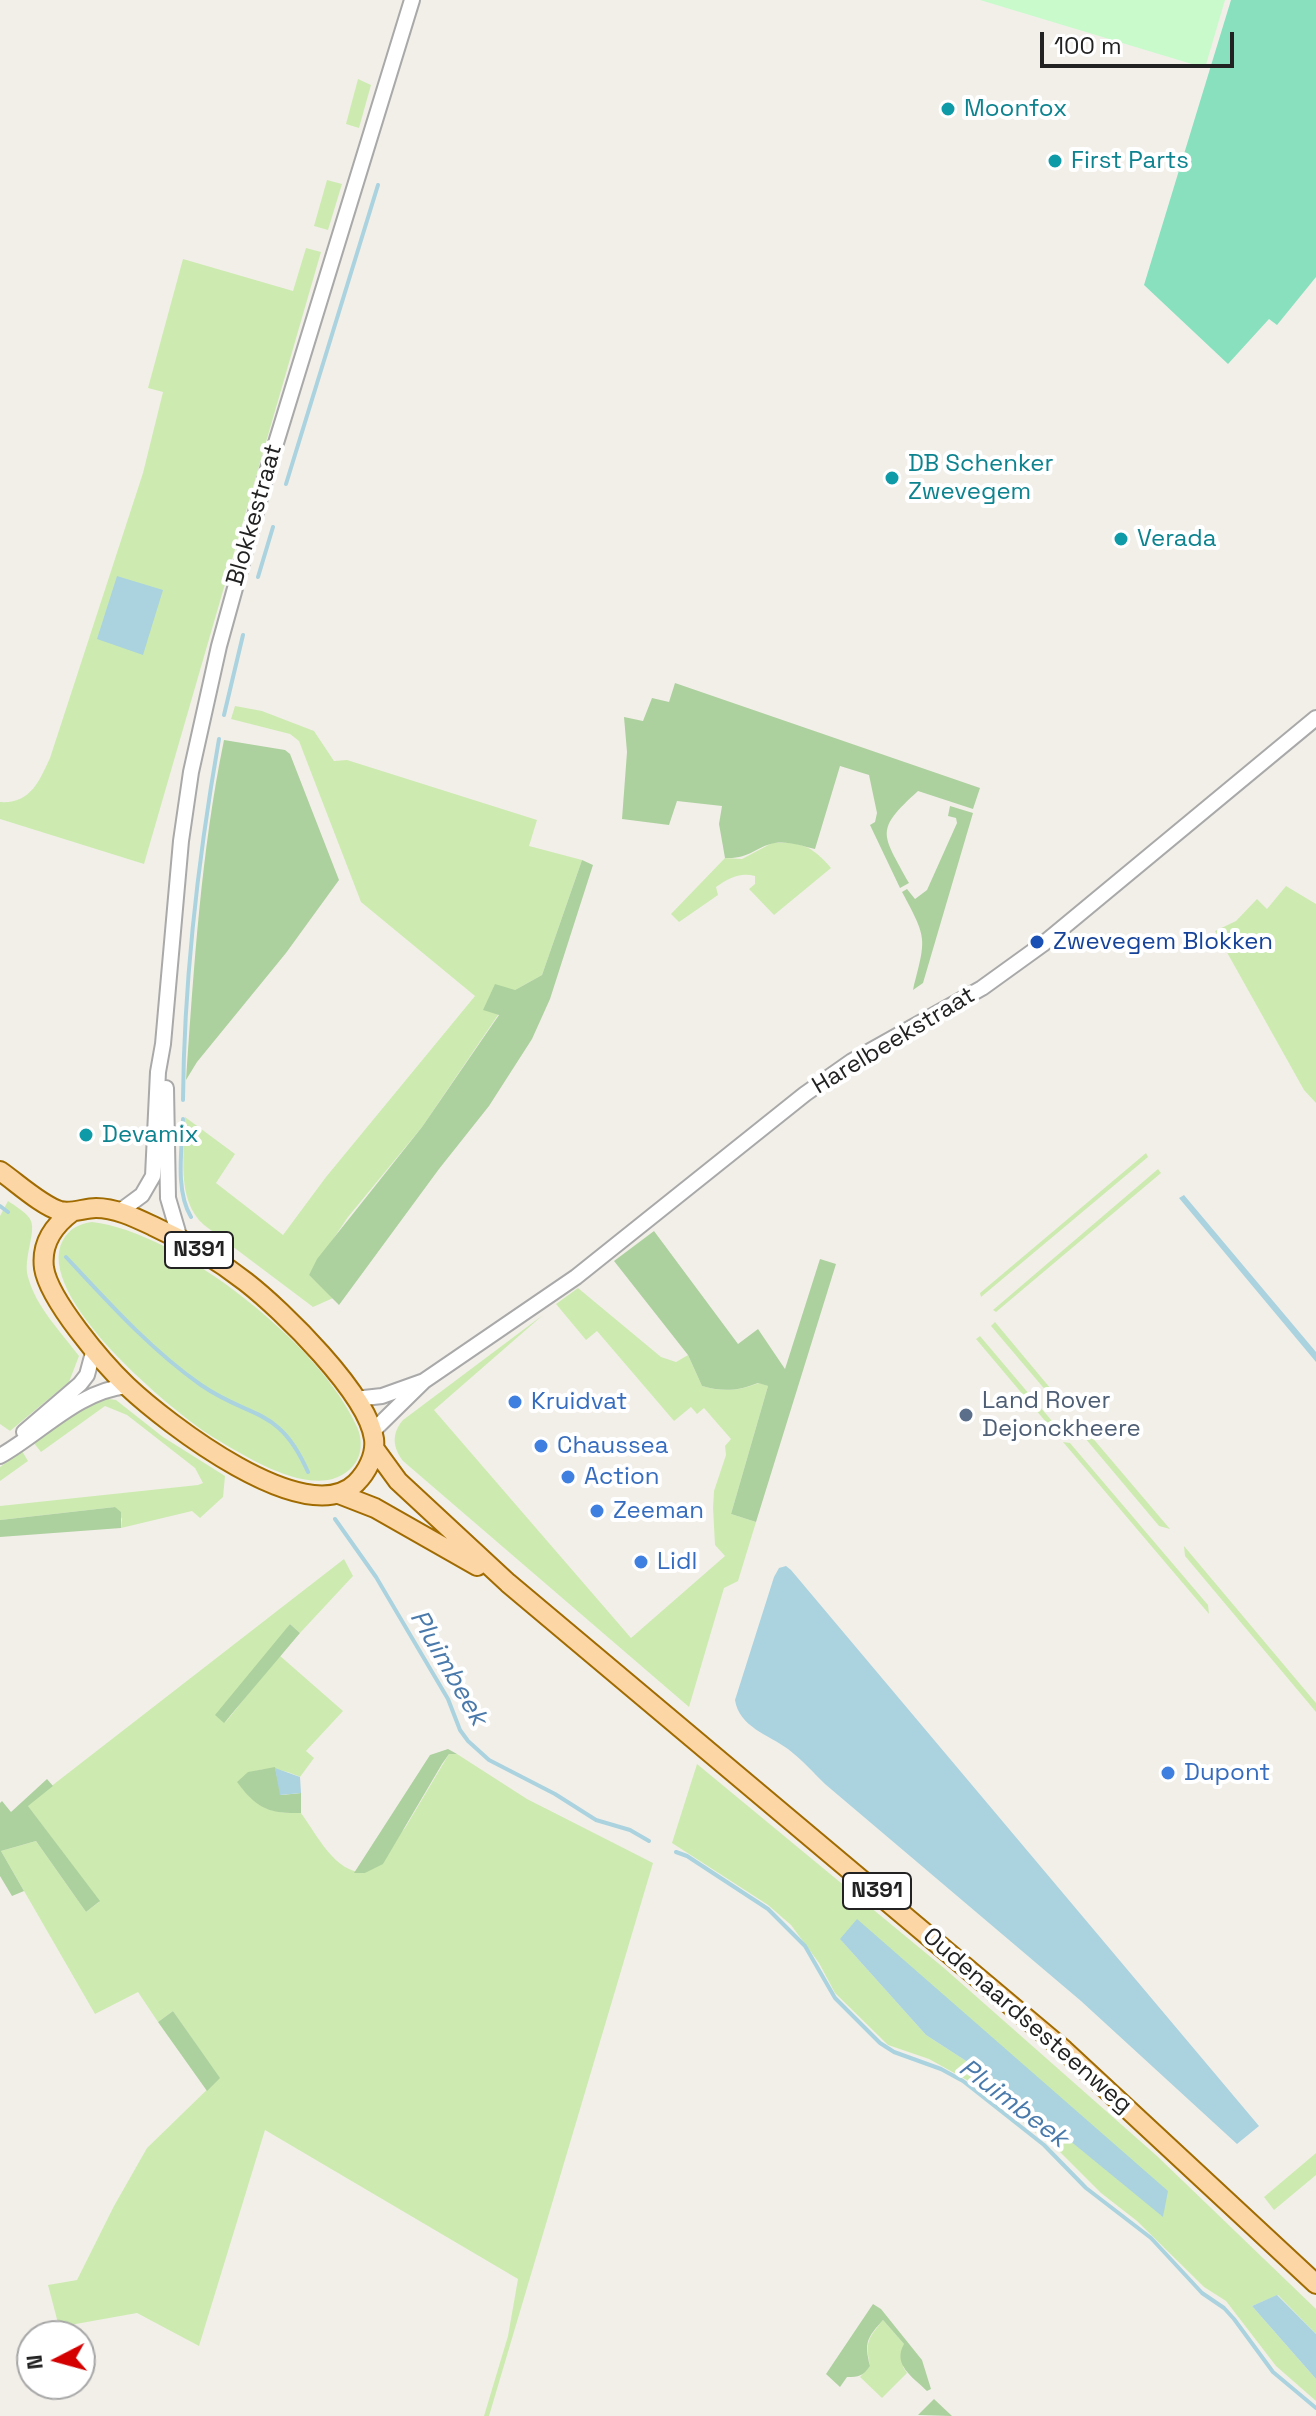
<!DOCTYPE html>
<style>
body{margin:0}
#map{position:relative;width:1316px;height:2416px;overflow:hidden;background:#f2efe9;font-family:"Space Grotesk",sans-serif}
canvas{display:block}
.north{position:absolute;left:16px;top:2320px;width:80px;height:80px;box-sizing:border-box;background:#fff;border:2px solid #a7a7a7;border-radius:50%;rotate:264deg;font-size:22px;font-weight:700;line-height:32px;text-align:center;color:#222}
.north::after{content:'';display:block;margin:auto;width:28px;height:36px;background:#d40000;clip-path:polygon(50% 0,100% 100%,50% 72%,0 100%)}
.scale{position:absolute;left:1040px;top:32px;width:194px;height:36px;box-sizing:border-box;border:4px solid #222;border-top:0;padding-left:10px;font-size:24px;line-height:28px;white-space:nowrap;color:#222;-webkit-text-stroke:6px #fff;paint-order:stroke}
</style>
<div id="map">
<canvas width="1316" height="2416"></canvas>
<div class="north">N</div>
<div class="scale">100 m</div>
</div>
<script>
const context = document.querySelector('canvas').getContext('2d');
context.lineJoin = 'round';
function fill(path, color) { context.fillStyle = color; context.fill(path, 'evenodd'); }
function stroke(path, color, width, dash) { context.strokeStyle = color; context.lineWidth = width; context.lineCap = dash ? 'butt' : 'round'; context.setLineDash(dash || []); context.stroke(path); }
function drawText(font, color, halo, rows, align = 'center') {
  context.font = font + ' "Space Grotesk",sans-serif'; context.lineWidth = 8; context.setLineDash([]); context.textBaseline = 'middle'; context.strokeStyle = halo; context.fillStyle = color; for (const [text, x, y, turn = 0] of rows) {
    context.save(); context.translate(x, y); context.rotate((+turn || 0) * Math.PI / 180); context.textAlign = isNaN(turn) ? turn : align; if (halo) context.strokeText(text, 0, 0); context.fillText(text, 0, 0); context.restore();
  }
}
fill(new Path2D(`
 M 358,79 L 371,85 L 359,128 L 346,124 Z
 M 327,180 L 342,184 L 328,230 L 314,226 Z
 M 306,248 L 321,252 L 144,864 L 0,819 L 0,802 C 30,804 39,782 50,758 L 143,473 L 163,392 L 148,388 L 183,259 L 293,291 Z
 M 235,706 L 262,711 L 314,731 L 334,761 L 347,760 L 537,820 L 529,846 L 582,860 L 542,975 L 515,990 L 422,1127 L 348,1217 L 309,1275 L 333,1298 L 313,1307 L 204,1225 C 175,1199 185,1152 185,1117 L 235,1154 L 216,1183 L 283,1235 L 326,1177 L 475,996 L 361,902 L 299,741 L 290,734 L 231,719 Z
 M 772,843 C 802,842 812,846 831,868 L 774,915 L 749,889 L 755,884 L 755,876 C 740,872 729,878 716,887 L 718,895 L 679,922 L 671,914 L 725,858 L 742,859 Z
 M 1286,886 L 1316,904 L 1316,1103 L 1304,1090 L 1215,931 L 1236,921 L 1257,899 L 1267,909 Z
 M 1146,1153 L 1148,1157 L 981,1297 L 980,1293 Z
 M 1158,1169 L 1161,1173 L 996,1312 L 993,1310 Z
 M 8,1201 C 15,1206 28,1213 31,1221 C 36,1233 23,1259 28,1277 C 36,1307 61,1332 79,1356 L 69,1382 L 10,1431 L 0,1424 L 0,1216 Z
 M 92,1222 C 179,1232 322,1346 357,1427 C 363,1440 362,1456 353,1466 C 320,1504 250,1459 216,1439 C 173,1413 32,1295 63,1240 C 70,1228 79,1224 92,1222 Z
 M 578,1288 L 661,1357 L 676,1362 L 688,1355 L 702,1386 C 724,1392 737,1391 759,1383 L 768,1386 L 731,1514 L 756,1522 L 738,1581 L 724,1588 L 689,1707 L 403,1461 C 393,1448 391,1434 403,1420 L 543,1315 L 434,1410 L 631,1638 L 725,1556 L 715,1545 L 713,1508 L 714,1491 L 726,1455 L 725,1446 L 731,1439 L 704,1408 L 697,1414 L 691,1407 L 674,1421 L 597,1331 L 586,1340 L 556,1304 Z
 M 995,1322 L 1056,1395 L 1047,1392 L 991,1326 Z
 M 980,1336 L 1052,1421 L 1051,1428 L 976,1339 Z
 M 96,1397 L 116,1400 L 163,1437 L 225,1476 L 223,1497 L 200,1518 L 192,1511 L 121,1528 L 122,1519 L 115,1507 L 0,1520 L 0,1506 L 198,1485 L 203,1483 L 195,1468 L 127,1415 L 105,1406 L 41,1452 L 33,1442 Z
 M 1079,1422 L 1170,1529 L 1159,1526 L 1079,1431 Z
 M 1063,1442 L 1070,1443 L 1208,1605 L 1209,1614 Z
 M 22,1451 L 28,1461 L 0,1481 L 0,1467 Z
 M 1184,1546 L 1316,1703 L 1316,1712 L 1185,1556 Z
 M 344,1559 L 353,1576 L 300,1633 L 290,1624 L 225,1723 L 279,1655 L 343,1711 L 306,1751 L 314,1758 L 300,1777 C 278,1767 256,1764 238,1782 C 255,1807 270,1814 301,1813 C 318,1836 334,1872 365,1873 L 405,1828 L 449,1754 L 457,1754 L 527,1799 L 653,1863 L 489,2416 L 484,2416 L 508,2336 L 518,2279 L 265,2130 L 199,2346 L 137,2313 L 59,2327 L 48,2285 L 77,2280 L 114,2206 L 147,2148 L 219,2078 L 173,2011 L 158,2022 L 138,1992 L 95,2014 L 1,1851 L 36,1841 L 86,1912 L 99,1902 L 27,1805 Z
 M 697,1764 L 944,1968 L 1157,2156 L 1316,2309 L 1316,2334 L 1278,2295 L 1252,2306 L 1316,2379 L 1316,2401 L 1276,2366 L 1226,2301 L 1204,2287 L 1137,2221 L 1101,2193 L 1060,2152 L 974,2084 L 929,2059 L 888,2045 L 835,1993 L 819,1963 L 791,1925 L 768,1905 L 672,1843 ZM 841,1940 L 1164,2203 L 1163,2216 L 997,2081 L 926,2035 Z
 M 1316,2153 L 1316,2175 L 1274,2210 L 1264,2197 Z
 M 883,2320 L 904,2344 L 903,2367 L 907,2373 L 882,2398 L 860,2377 L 870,2366 C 865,2341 868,2339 883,2320 Z`), '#cdebb0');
fill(new Path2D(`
 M 675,683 L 980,788 L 973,809 L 918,791 C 874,831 882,833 909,883 L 900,888 L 870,825 L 875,822 L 877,813 L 869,775 L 840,766 L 815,849 C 802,846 788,841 775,843 C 754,847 751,859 725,858 L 719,824 L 722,806 L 677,801 L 669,825 L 622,819 L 627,752 L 624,717 L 643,721 L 652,698 L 669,702 Z
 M 224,740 L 285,750 L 290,754 L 339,880 L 286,953 L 197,1062 L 186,1080 C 194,966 201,852 224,740 Z
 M 950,806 L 973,813 L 923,983 L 913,990 C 926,938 928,940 902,892 L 907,889 L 915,899 L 927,890 L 957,823 L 956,818 L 948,816 Z
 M 582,860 L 593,865 L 550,999 L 532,1039 L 489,1106 L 439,1169 L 339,1305 L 309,1275 L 317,1259 L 422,1127 L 499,1015 L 483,1010 L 495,984 L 515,990 L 542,975 Z
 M 654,1231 L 738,1344 L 758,1329 L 785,1369 L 820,1259 L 836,1264 L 756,1522 L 731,1514 L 768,1386 L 758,1383 C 737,1391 724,1392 702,1386 L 688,1355 L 614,1261 Z
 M 115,1507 L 121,1512 L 121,1528 L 0,1537 L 0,1520 Z
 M 290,1624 L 300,1633 L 224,1723 L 215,1715 Z
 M 448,1749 L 457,1754 L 449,1754 L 442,1764 L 383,1864 L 365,1873 L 354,1873 L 430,1755 Z
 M 275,1767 L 281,1795 L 301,1793 L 301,1813 C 269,1814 256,1808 237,1782 L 248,1772 Z
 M 47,1779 L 53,1786 L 28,1806 L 100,1901 L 86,1912 L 36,1841 L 1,1851 L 24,1891 L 12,1896 L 0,1876 L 0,1803 L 2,1801 L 11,1812 Z
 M 173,2011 L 220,2078 L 207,2091 L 158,2022 Z
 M 873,2304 L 881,2309 L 922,2360 L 931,2389 L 927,2391 C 913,2377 892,2365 904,2344 L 883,2320 C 867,2338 864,2342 870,2366 C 863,2376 859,2377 847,2377 L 840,2387 L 826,2374 Z
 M 934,2399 L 952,2416 L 918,2415 Z`), '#add19e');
fill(new Path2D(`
 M 980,0 L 1225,0 L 1205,68 Z`), '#c8facc');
fill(new Path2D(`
 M 1231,0 L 1316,0 L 1316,277 L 1277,325 L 1269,319 L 1228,364 L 1144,285 Z`), '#88e0be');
fill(new Path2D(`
 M 117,576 L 163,590 L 143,655 L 97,639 Z
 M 1184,1195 L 1316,1352 L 1316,1362 L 1179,1198 Z
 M 786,1566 L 791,1570 L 1259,2126 L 1237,2144 L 1081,2001 L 825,1784 C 813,1772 801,1759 788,1749 C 769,1735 739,1727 735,1700 L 774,1577 L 779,1568 Z
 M 275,1768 L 300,1777 L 301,1793 L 280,1795 Z
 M 857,1919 L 1168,2191 L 1163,2217 L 997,2081 L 926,2035 L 840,1939 Z
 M 1277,2295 L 1316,2334 L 1316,2379 L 1252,2306 Z`), '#aad3df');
stroke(new Path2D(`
 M 286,484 L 378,185
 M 258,577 L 273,527
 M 224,715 L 243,635
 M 183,1100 C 184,979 198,859 219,739
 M 183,1119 C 182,1149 175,1190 191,1217
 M 0,1206 L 8,1212
 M 66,1257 C 108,1302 151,1350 201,1385 C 252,1420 279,1406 308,1472
 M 335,1519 L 376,1577 L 448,1699 L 460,1730 L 468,1741 L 489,1760 L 555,1794 L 596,1820 L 630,1830 L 649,1841
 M 676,1852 L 687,1856 L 768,1909 L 805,1946 L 835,1998 L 880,2043 L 894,2052 L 941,2069 L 963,2081 L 1044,2145 L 1086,2188 L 1151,2238 L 1202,2293 L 1224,2308 L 1234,2319 L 1273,2372 L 1316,2408`), '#aad3df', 4);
const minor = new Path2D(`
 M 166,1088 L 168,1198 L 178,1232 L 176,1238
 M 119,1212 L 142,1195 L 153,1176 L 158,1072 L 163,1044 L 181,841 L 191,772 L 219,646 L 268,469 L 412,0
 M 355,1399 L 382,1396 L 424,1381
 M 24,1432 L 80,1384 L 87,1375 L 94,1349
 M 372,1432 L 424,1381 L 576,1277 L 805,1094 L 852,1061 L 982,988 L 1043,944 L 1316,718
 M 0,1456 C 41,1433 78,1391 127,1386`);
const major = new Path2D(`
 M 0,1171 C 16,1182 42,1206 60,1211 C 72,1214 84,1208 96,1208 C 116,1208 136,1218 153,1226 C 186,1241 218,1260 246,1282 C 282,1310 368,1394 374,1439 C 376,1455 367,1472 356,1483 C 306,1532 165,1422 127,1386 C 103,1363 49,1300 44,1268 C 41,1244 53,1226 72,1212
 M 374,1448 L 398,1481 L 508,1583 L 1064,2050 L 1316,2284
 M 339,1494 L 375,1508 L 477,1566`);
stroke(minor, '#a9a9a9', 18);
stroke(major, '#a06b00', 22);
stroke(minor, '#fff', 14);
stroke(major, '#fcd6a4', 18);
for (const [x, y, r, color] of [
 [948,109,8,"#0f9aa8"],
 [1055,161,8,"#0f9aa8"],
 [892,478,8,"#0f9aa8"],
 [1121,539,8,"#0f9aa8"],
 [1037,942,8,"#1a4fb4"],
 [86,1135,8,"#0f9aa8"],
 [515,1402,8,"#3f7fe0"],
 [966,1415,8,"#5c6f8a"],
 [541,1446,8,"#3f7fe0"],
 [568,1477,8,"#3f7fe0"],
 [597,1511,8,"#3f7fe0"],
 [641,1562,8,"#3f7fe0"],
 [1168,1773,8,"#3f7fe0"]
]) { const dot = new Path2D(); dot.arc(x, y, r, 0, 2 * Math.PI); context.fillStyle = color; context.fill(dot); stroke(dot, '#fff', 3); }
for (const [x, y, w] of [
 [199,1250,68],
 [877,1891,68]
]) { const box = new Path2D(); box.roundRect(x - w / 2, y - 18, w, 36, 6); context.fillStyle = '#fff'; context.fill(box); stroke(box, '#222', 2); }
drawText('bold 22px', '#222', null, [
 ["N391",199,1250],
 ["N391",877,1891]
]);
drawText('24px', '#0d838f', '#fff', [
 ["Moonfox",964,109],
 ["First Parts",1071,161],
 ["DB Schenker",908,464],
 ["Zwevegem",908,492],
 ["Verada",1137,539],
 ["Devamix",102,1135]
], 'left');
drawText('24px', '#222', '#fff', [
 ["Blokkestraat",255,515,-74],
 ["Harelbeekstraat",894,1041,-31],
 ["Oudenaardsesteenweg",1027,2021,41]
]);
drawText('24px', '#164399', '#fff', [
 ["Zwevegem Blokken",1053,942]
], 'left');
drawText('24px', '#4e5e75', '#fff', [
 ["Land Rover",982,1401],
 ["Dejonckheere",982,1429]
], 'left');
drawText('24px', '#366cbe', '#fff', [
 ["Kruidvat",531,1402],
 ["Chaussea",557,1446],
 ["Action",584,1477],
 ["Zeeman",613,1511],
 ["Lidl",657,1562],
 ["Dupont",1184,1773]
], 'left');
drawText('italic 26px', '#4a7aab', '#fff', [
 ["Pluimbeek",448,1668,60],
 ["Pluimbeek",1013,2104,37]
]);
</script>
